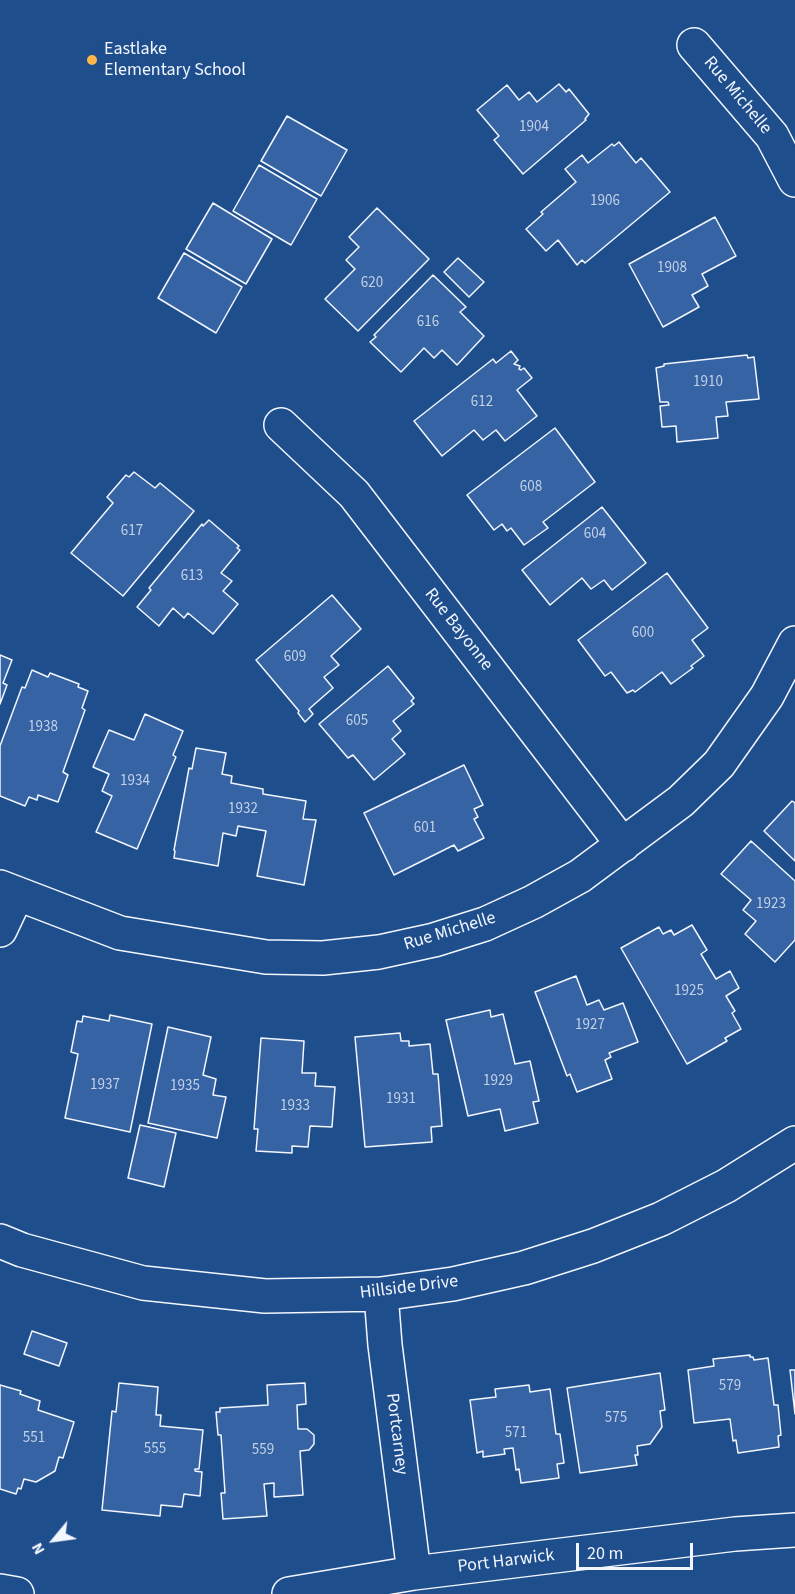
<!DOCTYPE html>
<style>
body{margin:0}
#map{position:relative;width:795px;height:1594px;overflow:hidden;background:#1f4e8c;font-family:"Source Sans 3",sans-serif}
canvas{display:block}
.north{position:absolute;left:24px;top:1510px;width:60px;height:60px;-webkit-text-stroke:4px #1f4e8c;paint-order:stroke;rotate:241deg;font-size:16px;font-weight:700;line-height:24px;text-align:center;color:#f2f6ff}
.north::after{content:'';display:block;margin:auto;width:21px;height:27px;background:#f2f6ff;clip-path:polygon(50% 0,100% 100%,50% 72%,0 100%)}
.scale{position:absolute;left:576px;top:1543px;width:117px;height:27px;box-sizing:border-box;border:3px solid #f2f6ff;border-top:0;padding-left:8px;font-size:18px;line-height:21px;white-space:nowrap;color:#f2f6ff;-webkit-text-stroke:4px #1f4e8c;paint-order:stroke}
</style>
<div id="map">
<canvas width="795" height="1594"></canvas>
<div class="north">N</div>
<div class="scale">20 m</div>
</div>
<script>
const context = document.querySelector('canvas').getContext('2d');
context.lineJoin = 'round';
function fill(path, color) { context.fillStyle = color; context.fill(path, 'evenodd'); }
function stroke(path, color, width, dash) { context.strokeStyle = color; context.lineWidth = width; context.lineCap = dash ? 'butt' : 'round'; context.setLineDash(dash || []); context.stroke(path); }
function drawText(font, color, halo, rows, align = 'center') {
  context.font = font + ' "Source Sans 3",sans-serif'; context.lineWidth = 4.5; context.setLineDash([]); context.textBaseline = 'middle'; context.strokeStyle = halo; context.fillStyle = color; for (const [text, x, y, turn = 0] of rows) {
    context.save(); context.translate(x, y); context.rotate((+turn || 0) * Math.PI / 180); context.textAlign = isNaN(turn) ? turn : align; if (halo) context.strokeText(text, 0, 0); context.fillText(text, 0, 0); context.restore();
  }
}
const building = new Path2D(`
 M 559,84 L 566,92 L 569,89 L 589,114 L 585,119 L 586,120 L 523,174 L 494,140 L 499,136 L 477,110 L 507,85 L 519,100 L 529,92 L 537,102 Z
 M 287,116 L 347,150 L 321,196 L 261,161 Z
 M 619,142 L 636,163 L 641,158 L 670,192 L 585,263 L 582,260 L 577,265 L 558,240 L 546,251 L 526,229 L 543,214 L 541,212 L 576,182 L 565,169 L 582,155 L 588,163 L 612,144 L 614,146 Z
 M 259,165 L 317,199 L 291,245 L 233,211 Z
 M 213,203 L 272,239 L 246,284 L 186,249 Z
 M 377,208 L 429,259 L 358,331 L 325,299 L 355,269 L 346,260 L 359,247 L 349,237 Z
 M 715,217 L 736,256 L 702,274 L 708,286 L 692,295 L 699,307 L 663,327 L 629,264 Z
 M 184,253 L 242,287 L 216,333 L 158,298 Z
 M 458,258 L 484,282 L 469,297 L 444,272 Z
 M 433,275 L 466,307 L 460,312 L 484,336 L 457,365 L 442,350 L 434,358 L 424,348 L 401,372 L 370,342 L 376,337 L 374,335 Z
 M 511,351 L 518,360 L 514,364 L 520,366 L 519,369 L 521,370 L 524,368 L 532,378 L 517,390 L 537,416 L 505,441 L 496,430 L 483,440 L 474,430 L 442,456 L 414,421 L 493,359 L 496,363 Z
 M 747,355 L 748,358 L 754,357 L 759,399 L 726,402 L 728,416 L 716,417 L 718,438 L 677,442 L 676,426 L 662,427 L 660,406 L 669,405 L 668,402 L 660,402 L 656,368 L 664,366 L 664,364 Z
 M 555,428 L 595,482 L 543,522 L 548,528 L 524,545 L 511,528 L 507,531 L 502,524 L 494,530 L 467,495 Z
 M 134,472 L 155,488 L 160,483 L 194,511 L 123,596 L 71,553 L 113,503 L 107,497 L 126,475 L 129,477 Z
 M 602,507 L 646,563 L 612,590 L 604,580 L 591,589 L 582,578 L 550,605 L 522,570 Z
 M 209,520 L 239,546 L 237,548 L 240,550 L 221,573 L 232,581 L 223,591 L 238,604 L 213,634 L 188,613 L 184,618 L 173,608 L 159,626 L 137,607 L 151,590 L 149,588 L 202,524 L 203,526 Z
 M 667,573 L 708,628 L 692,640 L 704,656 L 691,666 L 693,668 L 671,684 L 662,672 L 635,692 L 633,690 L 627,693 L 611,672 L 605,676 L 578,640 Z
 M 332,595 L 361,629 L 331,656 L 339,665 L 324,677 L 333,688 L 309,709 L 313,714 L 305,722 L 298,713 L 299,711 L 256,660 Z
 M 0,655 L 12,660 L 3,683 L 7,685 L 0,704 Z
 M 388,666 L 414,698 L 411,701 L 414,704 L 393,721 L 401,731 L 392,739 L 405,754 L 374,780 L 353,755 L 348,758 L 319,724 Z
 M 32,670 L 48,677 L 50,673 L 79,684 L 78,687 L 88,691 L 82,708 L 85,710 L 63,772 L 68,775 L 58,802 L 38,795 L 37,800 L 29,797 L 25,806 L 0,796 L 0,746 L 22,687 L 25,688 Z
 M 145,714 L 183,731 L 173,755 L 176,757 L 137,849 L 96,832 L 112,796 L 102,791 L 109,774 L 93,767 L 109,730 L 134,740 Z
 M 196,748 L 226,753 L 222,774 L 232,776 L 231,783 L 263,789 L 263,794 L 306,801 L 303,819 L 316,820 L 304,885 L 257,876 L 266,831 L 238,826 L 236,836 L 223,833 L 218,866 L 174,858 L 175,851 L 174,850 L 189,768 L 192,769 Z
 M 464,765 L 483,805 L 474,809 L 478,817 L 474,819 L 484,838 L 458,851 L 454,845 L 394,875 L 364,813 Z
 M 792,801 L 795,803 L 795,861 L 764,831 Z
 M 751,841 L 795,881 L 795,940 L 775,962 L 745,934 L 756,921 L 743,910 L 751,900 L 721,874 Z
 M 692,925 L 707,950 L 701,954 L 716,979 L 730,971 L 739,988 L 726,996 L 735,1011 L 732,1013 L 741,1029 L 725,1038 L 727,1041 L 687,1064 L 621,948 L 659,927 L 663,934 L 671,930 L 674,935 Z
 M 576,976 L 587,1005 L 599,1000 L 604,1010 L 623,1003 L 638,1042 L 609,1053 L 611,1057 L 605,1060 L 612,1079 L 577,1092 L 570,1074 L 567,1076 L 535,992 Z
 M 490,1010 L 491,1017 L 503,1014 L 515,1064 L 530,1061 L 539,1101 L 533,1102 L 538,1123 L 505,1131 L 500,1109 L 468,1116 L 446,1020 Z
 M 110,1015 L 152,1024 L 130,1132 L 65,1118 L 78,1054 L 71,1052 L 77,1021 L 82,1022 L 83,1016 L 109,1021 Z
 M 168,1027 L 211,1037 L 203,1075 L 216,1079 L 213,1095 L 226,1097 L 217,1138 L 148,1123 Z
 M 400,1033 L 401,1041 L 409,1041 L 409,1046 L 430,1044 L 433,1074 L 438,1074 L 442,1126 L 431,1127 L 432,1142 L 365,1147 L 355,1037 Z
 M 261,1038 L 304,1041 L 302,1073 L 316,1073 L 315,1086 L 335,1087 L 332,1127 L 310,1126 L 308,1147 L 292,1146 L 292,1153 L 256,1151 L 258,1129 L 254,1129 Z
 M 140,1125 L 176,1133 L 164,1187 L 128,1178 Z
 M 32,1331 L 67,1343 L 59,1366 L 24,1354 Z
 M 750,1355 L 750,1357 L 753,1357 L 754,1360 L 768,1358 L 774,1405 L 778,1405 L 781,1435 L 778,1436 L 779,1447 L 738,1453 L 736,1440 L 733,1441 L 730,1419 L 694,1423 L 688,1370 L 714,1366 L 713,1359 Z
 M 790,1370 L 795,1370 L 795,1414 Z
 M 660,1373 L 665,1410 L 660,1411 L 662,1427 L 650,1444 L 637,1446 L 638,1455 L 635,1455 L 637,1465 L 580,1473 L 567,1388 Z
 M 119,1383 L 158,1387 L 156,1415 L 161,1415 L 160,1426 L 203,1430 L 199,1469 L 195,1469 L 195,1471 L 202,1472 L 200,1496 L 184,1494 L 182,1507 L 161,1505 L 160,1516 L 102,1510 L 112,1411 L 116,1412 Z
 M 305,1383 L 306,1404 L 297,1405 L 298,1429 L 307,1429 L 314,1435 L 314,1444 L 309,1450 L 300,1451 L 303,1495 L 274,1497 L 274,1483 L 264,1484 L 267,1516 L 223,1519 L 221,1493 L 225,1493 L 221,1435 L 218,1435 L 216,1412 L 220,1412 L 220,1408 L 268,1405 L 267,1385 Z
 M 0,1385 L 21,1391 L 20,1394 L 40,1401 L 38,1410 L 74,1422 L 63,1458 L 59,1457 L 55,1471 L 36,1482 L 24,1479 L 21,1489 L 18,1488 L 16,1494 L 0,1489 Z
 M 529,1385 L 530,1392 L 550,1389 L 556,1434 L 560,1434 L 564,1463 L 557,1464 L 559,1478 L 521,1483 L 519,1469 L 516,1470 L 513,1448 L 504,1449 L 505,1454 L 483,1457 L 483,1451 L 477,1453 L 470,1400 L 496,1397 L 495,1389 Z`);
fill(building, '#3563a3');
stroke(building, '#f2f6ff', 1.5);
const minor = new Path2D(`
 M 694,45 L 772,136 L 795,180
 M 281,425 L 354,494 L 623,845
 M 0,887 L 120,933 L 266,957 L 323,958 L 379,952 L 434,940 L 485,924 L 533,902 L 580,876 L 681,801 L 719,764 L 767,696 L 795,643
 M 0,930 L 17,894
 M 0,1241 L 22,1250 L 143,1283 L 265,1296 L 381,1294 L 453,1284 L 524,1268 L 593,1246 L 661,1219 L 726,1186 L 795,1143
 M 381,1294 L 385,1345 L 414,1573
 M 0,1591 L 17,1594
 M 289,1594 L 414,1573 L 735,1534 L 795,1530`);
stroke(minor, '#f2f6ff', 36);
stroke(minor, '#1f4e8c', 33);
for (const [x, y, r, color] of [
 [92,60,6,"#ffb74d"]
]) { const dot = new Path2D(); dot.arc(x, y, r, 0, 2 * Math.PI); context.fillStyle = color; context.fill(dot); stroke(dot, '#1f4e8c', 2); }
drawText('15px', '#c3d1e8', null, [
 ["1904",534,128],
 ["1906",605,202],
 ["1908",672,269],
 ["620",372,284],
 ["616",428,323],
 ["1910",708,383],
 ["612",482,403],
 ["608",531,488],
 ["617",132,532],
 ["604",595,535],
 ["613",192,577],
 ["600",643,634],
 ["609",295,658],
 ["605",357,722],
 ["1938",43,728],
 ["1934",135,782],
 ["1932",243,810],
 ["601",425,829],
 ["1923",771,905],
 ["1925",689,992],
 ["1927",590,1026],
 ["1929",498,1082],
 ["1937",105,1086],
 ["1935",185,1087],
 ["1931",401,1100],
 ["1933",295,1107],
 ["579",730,1387],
 ["575",616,1419],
 ["571",516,1434],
 ["551",34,1439],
 ["555",155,1450],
 ["559",263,1451]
]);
drawText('18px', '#f2f6ff', '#1f4e8c', [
 ["Eastlake",104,50],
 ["Elementary School",104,71]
], 'left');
drawText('18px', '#f2f6ff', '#1f4e8c', [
 ["Rue Michelle",737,96,50],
 ["Rue Bayonne",458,630,52],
 ["Rue Michelle",450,932,-17],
 ["Hillside Drive",409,1288,-7],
 ["Portcarney",396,1434,83],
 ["Port Harwick",506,1562,-7]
]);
</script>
